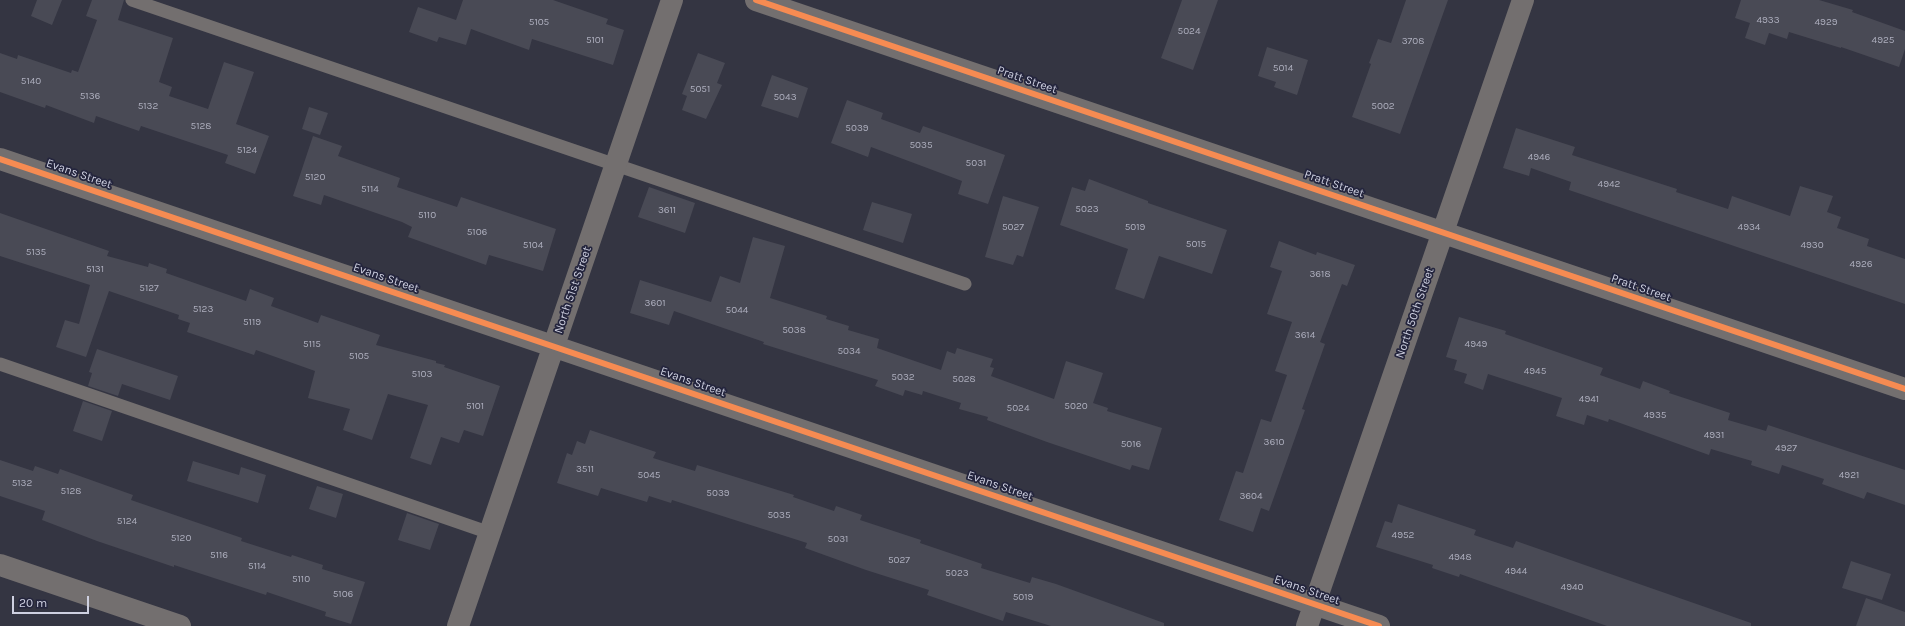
<!DOCTYPE html>
<style>
body{margin:0}
#map{position:relative;width:1905px;height:626px;overflow:hidden;background:#343542;font-family:Karla,sans-serif}
canvas{display:block}
.scale{position:absolute;left:12px;top:596px;width:77px;height:18px;box-sizing:border-box;border:2px solid #ced0e0;border-top:0;padding-left:5px;font-size:12px;line-height:14px;white-space:nowrap;color:#ced0e0;-webkit-text-stroke:3px #24253d;paint-order:stroke}
</style>
<div id="map">
<canvas width="1905" height="626"></canvas>
<div class="scale">20 m</div>
</div>
<script>
const context = document.querySelector('canvas').getContext('2d');
context.lineJoin = 'round';
function fill(path, color) { context.fillStyle = color; context.fill(path, 'evenodd'); }
function stroke(path, color, width, dash) { context.strokeStyle = color; context.lineWidth = width; context.lineCap = dash ? 'butt' : 'round'; context.setLineDash(dash || []); context.stroke(path); }
function drawText(font, color, halo, rows, align = 'center') {
  context.font = font + ' Karla,sans-serif'; context.lineWidth = 3.5; context.setLineDash([]); context.textBaseline = 'middle'; context.strokeStyle = halo; context.fillStyle = color; for (const [text, x, y, turn = 0] of rows) {
    context.save(); context.translate(x, y); context.rotate((+turn || 0) * Math.PI / 180); context.textAlign = isNaN(turn) ? turn : align; if (halo) context.strokeText(text, 0, 0); context.fillText(text, 0, 0); context.restore();
  }
}
fill(new Path2D(`
 M 37,0 L 62,0 L 52,25 L 31,16 Z
 M 92,0 L 124,0 L 118,20 L 173,38 L 159,82 L 172,87 L 169,96 L 208,109 L 224,62 L 254,72 L 236,124 L 269,136 L 255,174 L 225,163 L 228,155 L 141,126 L 139,131 L 96,116 L 94,123 L 46,105 L 45,108 L 0,92 L 0,53 L 17,59 L 18,55 L 71,73 L 72,70 L 78,72 L 97,20 L 86,16 Z
 M 463,0 L 553,0 L 608,19 L 606,24 L 624,30 L 613,65 L 532,39 L 529,50 L 471,29 L 466,45 L 439,37 L 437,42 L 409,32 L 418,7 L 456,20 Z
 M 1182,0 L 1218,0 L 1193,70 L 1161,58 Z
 M 1406,0 L 1448,0 L 1400,134 L 1352,117 L 1371,64 L 1369,63 L 1378,39 L 1391,43 Z
 M 1741,0 L 1819,0 L 1853,10 L 1852,12 L 1905,31 L 1905,49 L 1899,67 L 1841,47 L 1841,48 L 1789,32 L 1787,39 L 1769,33 L 1765,45 L 1745,38 L 1750,23 L 1735,18 Z
 M 1267,47 L 1308,60 L 1297,95 L 1274,87 L 1276,82 L 1258,76 Z
 M 698,53 L 725,63 L 717,83 L 722,85 L 706,119 L 682,110 L 687,96 L 682,94 Z
 M 772,75 L 808,88 L 798,118 L 761,106 Z
 M 847,100 L 883,113 L 881,119 L 920,133 L 923,126 L 1005,155 L 988,204 L 958,194 L 962,181 L 871,147 L 868,157 L 831,143 Z
 M 309,107 L 328,113 L 320,135 L 302,129 Z
 M 1516,128 L 1575,147 L 1572,155 L 1677,189 L 1676,192 L 1728,209 L 1732,196 L 1790,216 L 1800,186 L 1833,196 L 1827,212 L 1841,217 L 1837,228 L 1869,239 L 1867,246 L 1905,259 L 1905,304 L 1569,190 L 1571,182 L 1531,168 L 1529,176 L 1503,168 Z
 M 313,136 L 342,146 L 338,156 L 400,178 L 397,187 L 457,207 L 461,197 L 556,229 L 543,271 L 489,255 L 486,265 L 408,237 L 412,227 L 402,222 L 324,195 L 321,205 L 293,196 Z
 M 1089,179 L 1148,201 L 1148,203 L 1227,230 L 1212,274 L 1159,256 L 1144,299 L 1115,289 L 1128,249 L 1060,225 L 1072,187 L 1085,191 Z
 M 649,187 L 695,203 L 685,233 L 638,217 Z
 M 1003,196 L 1039,207 L 1023,257 L 1017,255 L 1013,265 L 985,257 Z
 M 872,202 L 912,214 L 903,243 L 863,230 Z
 M 0,213 L 109,251 L 107,256 L 148,267 L 149,263 L 167,269 L 166,273 L 246,301 L 250,289 L 274,298 L 271,306 L 318,323 L 321,315 L 380,335 L 376,345 L 436,361 L 436,363 L 445,365 L 444,367 L 500,386 L 483,436 L 464,430 L 459,443 L 441,437 L 431,465 L 410,458 L 428,405 L 388,394 L 372,440 L 343,430 L 350,409 L 308,398 L 315,371 L 256,350 L 254,355 L 187,332 L 190,323 L 178,319 L 179,315 L 109,291 L 86,357 L 56,347 L 65,320 L 79,324 L 90,285 L 0,256 Z
 M 753,237 L 785,246 L 770,298 L 827,316 L 826,319 L 849,326 L 848,330 L 879,339 L 877,348 L 941,370 L 947,351 L 955,354 L 957,348 L 993,359 L 990,367 L 994,368 L 991,376 L 1054,399 L 1066,361 L 1103,373 L 1093,403 L 1108,408 L 1107,411 L 1162,428 L 1149,470 L 1132,465 L 1130,470 L 1047,442 L 987,420 L 988,417 L 959,409 L 961,403 L 923,391 L 922,395 L 905,390 L 903,396 L 875,386 L 878,380 L 763,344 L 764,342 L 674,311 L 669,325 L 630,313 L 640,280 L 711,302 L 720,276 L 740,283 Z
 M 1279,241 L 1316,255 L 1317,252 L 1355,265 L 1347,286 L 1342,284 L 1320,342 L 1325,344 L 1302,409 L 1305,410 L 1269,511 L 1261,508 L 1253,532 L 1219,520 L 1236,471 L 1243,473 L 1261,419 L 1271,422 L 1287,375 L 1275,371 L 1292,322 L 1267,314 L 1282,271 L 1270,267 Z
 M 1459,317 L 1506,331 L 1505,334 L 1603,368 L 1600,375 L 1640,389 L 1643,381 L 1670,391 L 1669,393 L 1730,413 L 1728,420 L 1766,431 L 1768,425 L 1905,470 L 1905,505 L 1867,492 L 1864,499 L 1822,484 L 1824,479 L 1782,465 L 1779,474 L 1751,465 L 1752,461 L 1711,449 L 1709,455 L 1609,419 L 1608,422 L 1587,415 L 1584,425 L 1556,416 L 1562,398 L 1488,374 L 1483,390 L 1464,383 L 1467,374 L 1454,370 L 1457,360 L 1446,357 Z
 M 97,349 L 178,376 L 170,400 L 122,384 L 118,396 L 88,386 L 92,373 L 89,372 Z
 M 83,401 L 112,411 L 102,441 L 73,431 Z
 M 590,430 L 656,452 L 653,458 L 695,471 L 697,465 L 794,495 L 793,497 L 834,511 L 836,506 L 862,515 L 860,520 L 921,540 L 920,543 L 982,564 L 981,568 L 1030,583 L 1032,577 L 1056,584 L 1164,623 L 1164,626 L 1051,626 L 1006,612 L 1003,621 L 927,595 L 929,590 L 866,570 L 805,548 L 807,543 L 672,500 L 671,503 L 649,496 L 647,502 L 601,488 L 598,496 L 557,483 L 567,453 L 572,455 L 577,441 L 585,444 Z
 M 0,460 L 33,471 L 35,466 L 58,474 L 60,469 L 133,495 L 131,500 L 242,538 L 241,541 L 291,557 L 292,555 L 323,565 L 322,569 L 365,582 L 351,624 L 325,616 L 326,612 L 267,592 L 266,595 L 174,565 L 174,567 L 97,541 L 42,520 L 45,511 L 0,496 Z
 M 193,461 L 239,475 L 241,467 L 266,475 L 258,503 L 187,481 Z
 M 317,486 L 343,494 L 336,518 L 309,509 Z
 M 1398,504 L 1476,530 L 1474,535 L 1513,548 L 1516,541 L 1751,623 L 1751,626 L 1607,626 L 1460,574 L 1459,577 L 1432,568 L 1433,565 L 1376,547 L 1385,521 L 1392,523 Z
 M 407,513 L 439,524 L 430,550 L 398,540 Z
 M 1851,561 L 1891,574 L 1882,600 L 1842,588 Z
 M 1866,598 L 1905,612 L 1905,626 L 1856,626 Z`), '#494a55');
stroke(new Path2D(`
 M 132,0 L 965,284
 M 0,364 L 490,533`), '#736f6f', 13);
stroke(new Path2D(`
 M 756,0 L 1905,389
 M 0,159 L 1379,626
 M 0,565 L 180,626
 M 458,626 L 672,0
 M 1307,626 L 1523,0`), '#736f6f', 22);
stroke(new Path2D(`
 M 756,0 L 1905,389
 M 0,159 L 1379,626`), '#f68b52', 6);
drawText('10px', '#adaebd', null, [
 ["4933",1768,20],
 ["5105",539,22],
 ["4929",1826,22],
 ["5024",1189,31],
 ["5101",595,40],
 ["4925",1883,40],
 ["3708",1413,41],
 ["5014",1283,68],
 ["5140",31,81],
 ["5051",700,89],
 ["5136",90,96],
 ["5043",785,97],
 ["5132",148,106],
 ["5002",1383,106],
 ["5128",201,126],
 ["5039",857,128],
 ["5035",921,145],
 ["5124",247,150],
 ["4946",1539,157],
 ["5031",976,163],
 ["5120",315,177],
 ["4942",1609,184],
 ["5114",370,189],
 ["5023",1087,209],
 ["3611",667,210],
 ["5110",427,215],
 ["5027",1013,227],
 ["5019",1135,227],
 ["4934",1749,227],
 ["5106",477,232],
 ["5015",1196,244],
 ["5104",533,245],
 ["4930",1812,245],
 ["5135",36,252],
 ["4926",1861,264],
 ["5131",95,269],
 ["3618",1320,274],
 ["5127",149,288],
 ["3601",655,303],
 ["5123",203,309],
 ["5044",737,310],
 ["5119",252,322],
 ["5038",794,330],
 ["3614",1305,335],
 ["5115",312,344],
 ["4949",1476,344],
 ["5034",849,351],
 ["5105",359,356],
 ["4945",1535,371],
 ["5103",422,374],
 ["5032",903,377],
 ["5028",964,379],
 ["4941",1589,399],
 ["5101",475,406],
 ["5020",1076,406],
 ["5024",1018,408],
 ["4935",1655,415],
 ["4931",1714,435],
 ["3610",1274,442],
 ["5016",1131,444],
 ["4927",1786,448],
 ["3511",585,469],
 ["5045",649,475],
 ["4921",1849,475],
 ["5132",22,483],
 ["5128",71,491],
 ["5039",718,493],
 ["3604",1251,496],
 ["5035",779,515],
 ["5124",127,521],
 ["4952",1403,535],
 ["5120",181,538],
 ["5031",838,539],
 ["5116",219,555],
 ["4948",1460,557],
 ["5027",899,560],
 ["5114",257,566],
 ["4944",1516,571],
 ["5023",957,573],
 ["5110",301,579],
 ["4940",1572,587],
 ["5106",343,594],
 ["5019",1023,597]
]);
drawText('12px', '#ced0e0', '#24253d', [
 ["Pratt Street",1027,80,19],
 ["Evans Street",79,174,19],
 ["Pratt Street",1334,184,19],
 ["Evans Street",386,278,19],
 ["Pratt Street",1641,288,19],
 ["North 51st Street",573,290,-71],
 ["North 50th Street",1415,313,-71],
 ["Evans Street",693,382,19],
 ["Evans Street",1000,486,19],
 ["Evans Street",1307,590,19]
]);
</script>
